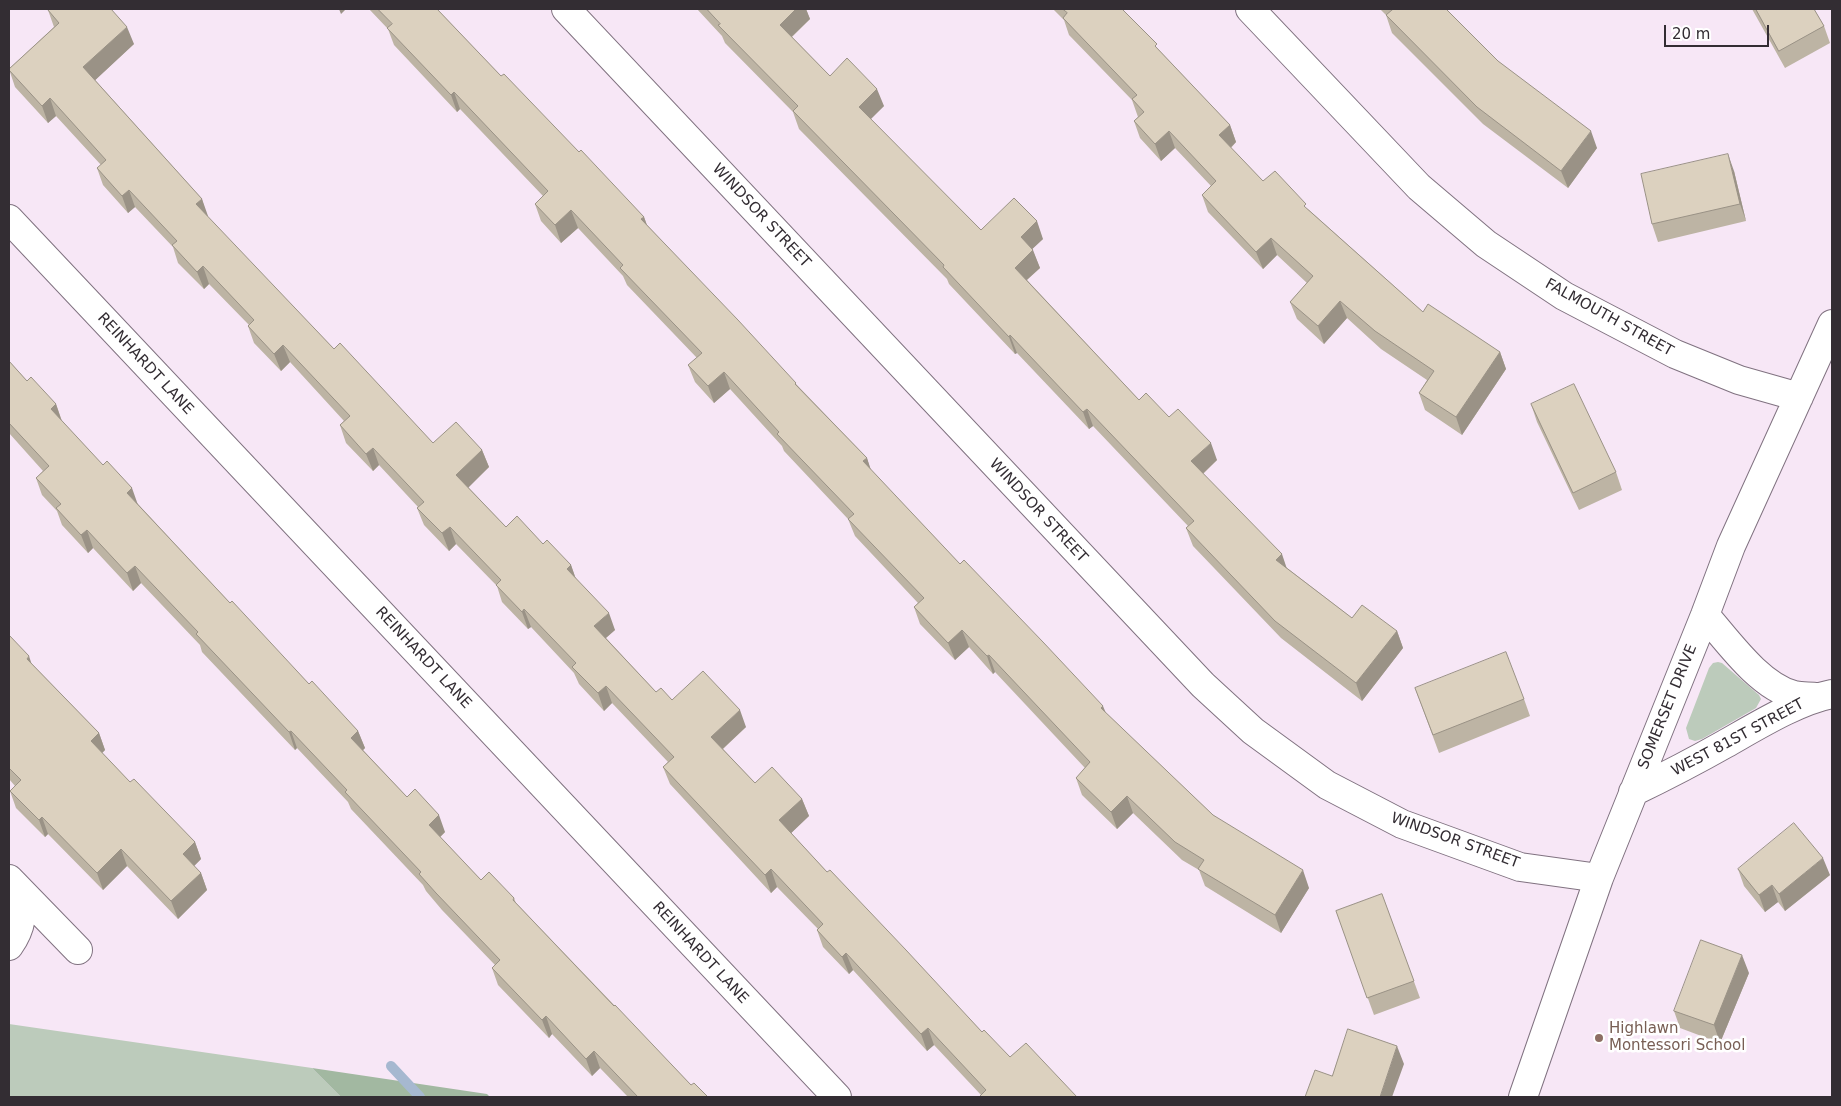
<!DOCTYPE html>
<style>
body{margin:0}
#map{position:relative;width:1841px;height:1106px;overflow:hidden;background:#f7e7f6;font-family:"DejaVu Sans",sans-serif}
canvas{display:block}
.frame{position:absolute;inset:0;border:10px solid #332d33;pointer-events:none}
.scale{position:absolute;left:1664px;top:25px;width:105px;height:22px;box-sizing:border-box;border:2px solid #332d33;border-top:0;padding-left:6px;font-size:15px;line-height:18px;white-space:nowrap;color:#332d33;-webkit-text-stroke:4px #fff;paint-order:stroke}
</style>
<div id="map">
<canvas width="1841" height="1106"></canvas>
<div class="frame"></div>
<div class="scale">20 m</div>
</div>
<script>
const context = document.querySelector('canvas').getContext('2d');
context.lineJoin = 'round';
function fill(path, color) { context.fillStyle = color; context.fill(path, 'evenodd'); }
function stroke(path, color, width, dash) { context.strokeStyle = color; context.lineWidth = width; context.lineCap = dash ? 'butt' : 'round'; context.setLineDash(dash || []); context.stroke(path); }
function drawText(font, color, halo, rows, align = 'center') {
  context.font = font + ' "DejaVu Sans",sans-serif'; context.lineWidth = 5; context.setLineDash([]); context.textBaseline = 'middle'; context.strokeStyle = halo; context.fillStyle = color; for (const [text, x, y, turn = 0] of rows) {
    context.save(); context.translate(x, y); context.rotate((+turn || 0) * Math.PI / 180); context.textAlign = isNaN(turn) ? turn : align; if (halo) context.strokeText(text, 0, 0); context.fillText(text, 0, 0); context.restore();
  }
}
fill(new Path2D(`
 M 1718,662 L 1722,663 L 1759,695 L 1761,699 L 1756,708 L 1702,739 L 1695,741 L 1689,739 L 1686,728 L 1709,668 L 1713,663 Z
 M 9,1024 L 312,1068 L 341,1097 L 9,1097 Z`), '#bccbbb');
fill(new Path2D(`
 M 312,1068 L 487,1094 L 490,1097 L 341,1097 Z`), '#a2b8a1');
stroke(new Path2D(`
 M 391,1066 L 420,1097`), '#a6b8d0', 10);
const minor = new Path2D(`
 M 566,9 L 1203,685 L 1253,731 L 1327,785 L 1402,824 L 1520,867 L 1599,878
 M 1250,9 L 1419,187 L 1486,244 L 1564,296 L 1675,354 L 1739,380 L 1799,397
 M 9,219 L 837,1097
 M 1705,615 C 1728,641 1759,686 1794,695 C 1801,697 1810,696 1817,697
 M 1633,792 C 1664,777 1695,761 1725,744 C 1757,726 1797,701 1832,694
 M 9,879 L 78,950
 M 9,946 C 23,926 22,915 20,891
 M 1523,1097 L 1599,878 L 1705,615 L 1731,546 L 1832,324`);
stroke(minor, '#807280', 30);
stroke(minor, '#fff', 28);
fill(new Path2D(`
 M 369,9 L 437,9 L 501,76 L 644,217 L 647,225 L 798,386 L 867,458 L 870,469 L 960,564 L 1106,713 L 1213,815 L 1309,888 L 1281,933 L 1205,886 L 1199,870 L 1182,860 L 1133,813 L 1117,829 L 1082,795 L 1076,778 L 1085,768 L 995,672 L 993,674 L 969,647 L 955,660 L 920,624 L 914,607 L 918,603 L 855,536 L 848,519 L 784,451 L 782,446 L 730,389 L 714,403 L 695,382 L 688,365 L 697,358 L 627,285 L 623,276 L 578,228 L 561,243 L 541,221 L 535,204 L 543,196 L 460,109 L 457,112 L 394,45 L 388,29 Z
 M 697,9 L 806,9 L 810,19 L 792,37 L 830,76 L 884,106 L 870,119 L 981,230 L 1043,239 L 1032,249 L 1040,268 L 1027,280 L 1139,400 L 1169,417 L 1217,460 L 1203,474 L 1287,568 L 1352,618 L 1397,631 L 1403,648 L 1362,701 L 1281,638 L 1193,546 L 1186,528 L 1188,526 L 1093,426 L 1089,429 L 1017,353 L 1015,354 L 949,284 L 947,279 L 799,129 L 793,112 L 725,43 L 722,36 Z
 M 1053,9 L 1122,9 L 1158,49 L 1230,125 L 1236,142 L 1231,148 L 1263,181 L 1309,210 L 1423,312 L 1500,352 L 1506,369 L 1462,435 L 1425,410 L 1419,393 L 1427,380 L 1381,349 L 1347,318 L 1324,344 L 1297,319 L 1290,302 L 1307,283 L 1277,255 L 1263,269 L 1208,212 L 1202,195 L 1211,186 L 1175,148 L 1161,161 L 1140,138 L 1134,121 L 1138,117 L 1132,100 L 1069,35 L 1064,20 Z
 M 1380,9 L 1446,9 L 1498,61 L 1597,148 L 1568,188 L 1483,124 L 1392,33 L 1386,15 Z
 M 1752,9 L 1814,9 L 1824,26 L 1830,43 L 1785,68 Z
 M 48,10 L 134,44 L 95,80 L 202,199 L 207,217 L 334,349 L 433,443 L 482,450 L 489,467 L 468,487 L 506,527 L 543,544 L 571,565 L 575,577 L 615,630 L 606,638 L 656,692 L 672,700 L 746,727 L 723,749 L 755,783 L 802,799 L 809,816 L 791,833 L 827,872 L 982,1032 L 1010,1057 L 1077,1097 L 980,1097 L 980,1096 L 981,1095 L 934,1045 L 927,1051 L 853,970 L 849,974 L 823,947 L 817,930 L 818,929 L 777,887 L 771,893 L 670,784 L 663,767 L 668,762 L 612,703 L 604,711 L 579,684 L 574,673 L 531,627 L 528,629 L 502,602 L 497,586 L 456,544 L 449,551 L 424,525 L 417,508 L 418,507 L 379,465 L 373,471 L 346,443 L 340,425 L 344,421 L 290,362 L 281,371 L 254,343 L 248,326 L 249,325 L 209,284 L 204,289 L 178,263 L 173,247 L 135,207 L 128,213 L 103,185 L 97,168 L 101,165 L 56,116 L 48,123 L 15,87 L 9,69 L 54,27 Z
 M 1734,171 L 1746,221 L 1658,242 L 1652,224 Z
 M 9,361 L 27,381 L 56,404 L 62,421 L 138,504 L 230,603 L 309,684 L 358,731 L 365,748 L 363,750 L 407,797 L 445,832 L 440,837 L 481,880 L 514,898 L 516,903 L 691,1085 L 708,1097 L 628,1097 L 600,1068 L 592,1076 L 552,1034 L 549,1038 L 498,985 L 492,968 L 495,965 L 442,910 L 426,891 L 423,885 L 351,809 L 348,802 L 297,748 L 295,750 L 202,652 L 200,645 L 141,583 L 133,591 L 93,548 L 88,553 L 62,525 L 57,511 L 42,495 L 36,478 L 43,471 L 9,433 Z
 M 1531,404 L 1616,472 L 1622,490 L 1579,510 L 1537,422 Z
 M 9,635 L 32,664 L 99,733 L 105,750 L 102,753 L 130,782 L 195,842 L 201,859 L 194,866 L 201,873 L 207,890 L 178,919 L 127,866 L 103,890 L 48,834 L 45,837 L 16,808 L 10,791 L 15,786 L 9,779 Z
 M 1415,688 L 1524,699 L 1530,716 L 1439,753 Z
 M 1738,869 L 1830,875 L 1785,911 L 1778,902 L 1765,912 L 1744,886 Z
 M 1382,894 L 1420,998 L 1374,1015 L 1336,911 Z
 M 1749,973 L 1720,1043 L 1680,1028 L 1674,1011 Z`), '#bdb4a4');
fill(new Path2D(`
 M 339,9 L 346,9 L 341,14 Z
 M 796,9 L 806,9 L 810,19 L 786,42 L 780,25 Z
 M 127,27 L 134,44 L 90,85 L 83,67 Z
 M 877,89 L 884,106 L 865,125 L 859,107 Z
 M 454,92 L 460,109 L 457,112 L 451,95 Z
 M 50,98 L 56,116 L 48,123 L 42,106 Z
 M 1230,125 L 1236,142 L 1225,153 L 1219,135 Z
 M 1169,131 L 1175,148 L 1161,161 L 1155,144 Z
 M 1591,131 L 1597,148 L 1568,188 L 1561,171 Z
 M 1728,154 L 1734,171 L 1746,221 L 1740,204 Z
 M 129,190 L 135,207 L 128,213 L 122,196 Z
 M 202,199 L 208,216 L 202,222 L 196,204 Z
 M 571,210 L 578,228 L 561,243 L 555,225 Z
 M 644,217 L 650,234 L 641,219 Z
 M 1037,221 L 1043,239 L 1027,254 L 1021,237 Z
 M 1271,238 L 1277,255 L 1263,269 L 1256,252 Z
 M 1033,250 L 1040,268 L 1021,285 L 1015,268 Z
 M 203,266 L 209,284 L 204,289 L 197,272 Z
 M 1340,301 L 1347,318 L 1324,344 L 1318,326 Z
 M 1010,335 L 1017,353 L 1015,354 L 1009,337 Z
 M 283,345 L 290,362 L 281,371 L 274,354 Z
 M 1500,352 L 1506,369 L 1462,435 L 1456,417 Z
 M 724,372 L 730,389 L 714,403 L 708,386 Z
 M 56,404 L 62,422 L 51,409 Z
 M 1087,409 L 1093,426 L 1089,429 L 1083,412 Z
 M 1211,443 L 1217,460 L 1197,479 L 1191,461 Z
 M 373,448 L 379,465 L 373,471 L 366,454 Z
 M 482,450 L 489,467 L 463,493 L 456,475 Z
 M 867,458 L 873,476 L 863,461 Z
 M 132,488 L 138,505 L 127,493 Z
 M 450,527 L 456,544 L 449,551 L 442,533 Z
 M 87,530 L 93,548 L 88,553 L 81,535 Z
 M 1282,554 L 1288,572 L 1276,560 Z
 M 571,565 L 577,582 L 567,569 Z
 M 135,566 L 141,583 L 133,591 L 127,573 Z
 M 524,609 L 531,627 L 528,629 L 522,612 Z
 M 609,613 L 615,630 L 600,643 L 594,626 Z
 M 962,630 L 969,647 L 955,660 L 948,643 Z
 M 1397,631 L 1403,648 L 1362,701 L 1356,683 Z
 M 989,655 L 995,672 L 993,674 L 987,656 Z
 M 29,656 L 35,674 L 27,659 Z
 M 606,686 L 612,703 L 604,711 L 598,693 Z
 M 1103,706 L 1110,723 L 1101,708 Z
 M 740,710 L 746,727 L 717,754 L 711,737 Z
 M 291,731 L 297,748 L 295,750 L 289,732 Z
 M 358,731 L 365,748 L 358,755 L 351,738 Z
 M 99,733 L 105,750 L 97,758 L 91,741 Z
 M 1127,796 L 1133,813 L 1117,829 L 1111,812 Z
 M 802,799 L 809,816 L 786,838 L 779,820 Z
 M 439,815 L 445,832 L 435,842 L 429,825 Z
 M 42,817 L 48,834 L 45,837 L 39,820 Z
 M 195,842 L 201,859 L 189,871 L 183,854 Z
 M 121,849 L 127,866 L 103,890 L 97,873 Z
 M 1823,858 L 1830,875 L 1785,911 L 1779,894 Z
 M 771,869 L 777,887 L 771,893 L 765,875 Z
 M 1303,870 L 1309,888 L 1281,933 L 1275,915 Z
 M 201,873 L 207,890 L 178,919 L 171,901 Z
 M 1772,885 L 1778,902 L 1765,912 L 1759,895 Z
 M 846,953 L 853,970 L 849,974 L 842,957 Z
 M 1742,955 L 1749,973 L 1720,1043 L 1714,1025 Z
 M 546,1016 L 552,1034 L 549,1038 L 542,1020 Z
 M 928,1028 L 934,1045 L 927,1051 L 921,1034 Z
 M 1397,1046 L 1404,1064 L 1392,1097 L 1380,1097 Z
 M 594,1051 L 600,1068 L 592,1076 L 586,1059 Z`), '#9a9286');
const building = new Path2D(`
 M 50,9 L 111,9 L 127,27 L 83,67 L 202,199 L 196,204 L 334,349 L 340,343 L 433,443 L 456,422 L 482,450 L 456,475 L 506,527 L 517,516 L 543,544 L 547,540 L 571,565 L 567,569 L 609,613 L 594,626 L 656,692 L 661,688 L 672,700 L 703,671 L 740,710 L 711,737 L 755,783 L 772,767 L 802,799 L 779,820 L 827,872 L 830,870 L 906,950 L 982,1032 L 984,1030 L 1010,1057 L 1026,1043 L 1077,1097 L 981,1097 L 980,1096 L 986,1090 L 928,1028 L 921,1034 L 846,953 L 842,957 L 817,930 L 823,924 L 771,869 L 765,875 L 663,767 L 674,757 L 606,686 L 598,693 L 572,667 L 576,663 L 524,609 L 522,612 L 496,585 L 501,580 L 450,527 L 442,533 L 417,508 L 424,502 L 373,448 L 366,454 L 340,425 L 350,416 L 283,345 L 274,354 L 248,326 L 254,320 L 203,266 L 197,272 L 172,245 L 177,241 L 129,190 L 122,196 L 97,168 L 106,160 L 50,98 L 42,106 L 9,70 L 9,69 L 59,23 L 48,10 Z
 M 378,9 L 437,9 L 501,76 L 504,74 L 579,152 L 581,150 L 644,217 L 641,219 L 738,320 L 796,383 L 795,384 L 867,458 L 863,461 L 960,564 L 964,560 L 1043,642 L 1103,706 L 1101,708 L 1213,815 L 1303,870 L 1275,915 L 1198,869 L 1204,860 L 1175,842 L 1127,796 L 1111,812 L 1076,778 L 1090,762 L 989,655 L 987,656 L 962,630 L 948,643 L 914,607 L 924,598 L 848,519 L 854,514 L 777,434 L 779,432 L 724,372 L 708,386 L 688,365 L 702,353 L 620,268 L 623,265 L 571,210 L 555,225 L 535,204 L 548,191 L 454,92 L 451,95 L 387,28 L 392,24 Z
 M 707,9 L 796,9 L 780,25 L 830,76 L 847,58 L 877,89 L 859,107 L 981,230 L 1014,198 L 1037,221 L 1021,237 L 1033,250 L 1015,268 L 1139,400 L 1146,393 L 1169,417 L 1178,409 L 1211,443 L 1191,461 L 1282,554 L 1276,560 L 1352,618 L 1362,605 L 1397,631 L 1356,683 L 1275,621 L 1186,528 L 1194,521 L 1087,409 L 1083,412 L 1010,335 L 1009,337 L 943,267 L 944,265 L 793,111 L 798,106 L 718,25 L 720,24 Z
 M 1063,9 L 1122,9 L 1157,44 L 1155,46 L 1230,125 L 1219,135 L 1263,181 L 1275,171 L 1306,204 L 1304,206 L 1423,312 L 1428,304 L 1500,352 L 1456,417 L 1419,393 L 1434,371 L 1375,331 L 1340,301 L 1318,326 L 1290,302 L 1313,276 L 1271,238 L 1256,252 L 1202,195 L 1216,181 L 1169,131 L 1155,144 L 1134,121 L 1144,112 L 1132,99 L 1137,95 L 1063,18 L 1067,13 Z
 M 1391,9 L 1446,9 L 1498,61 L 1591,131 L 1561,171 L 1477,107 L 1386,15 L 1392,10 Z
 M 1756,9 L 1814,9 L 1824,26 L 1779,51 Z
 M 1728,154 L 1740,204 L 1652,224 L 1641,174 Z
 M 9,361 L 27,381 L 31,377 L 56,404 L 51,409 L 103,465 L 107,461 L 132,488 L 127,493 L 230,603 L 232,601 L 309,684 L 312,681 L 358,731 L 351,738 L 407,797 L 415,789 L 439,815 L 429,825 L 481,880 L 489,872 L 514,898 L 513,900 L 614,1006 L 615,1005 L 691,1085 L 694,1083 L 708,1097 L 638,1097 L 594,1051 L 586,1059 L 546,1016 L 542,1020 L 492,968 L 500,960 L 436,893 L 419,874 L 421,872 L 345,792 L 347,790 L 291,731 L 289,732 L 196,634 L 198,632 L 135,566 L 127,573 L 87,530 L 81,535 L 56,508 L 61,504 L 36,478 L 49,466 L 9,423 Z
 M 1574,384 L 1616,472 L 1573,493 L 1531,404 Z
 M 9,635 L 29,656 L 27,659 L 99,733 L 91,741 L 130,782 L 134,779 L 195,842 L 183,854 L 201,873 L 171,901 L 121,849 L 97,873 L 42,817 L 39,820 L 10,791 L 21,780 L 9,768 Z
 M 1506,652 L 1524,699 L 1433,735 L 1415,688 Z
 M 1794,823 L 1823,858 L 1779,894 L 1772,885 L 1759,895 L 1738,869 Z
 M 1382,894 L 1414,981 L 1367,998 L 1336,911 Z
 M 1701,940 L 1742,955 L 1714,1025 L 1674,1011 Z
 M 1348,1029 L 1397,1046 L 1380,1097 L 1305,1097 L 1315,1070 L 1332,1076 Z`);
fill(building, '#dcd1bf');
stroke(building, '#9a9286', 1);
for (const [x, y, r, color] of [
 [1599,1038,5,"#8d6e63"]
]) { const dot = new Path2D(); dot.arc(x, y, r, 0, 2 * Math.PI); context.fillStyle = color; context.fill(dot); stroke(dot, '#fff', 2); }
drawText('15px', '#332d33', '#fff', [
 ["WINDSOR STREET",761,216,47],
 ["FALMOUTH STREET",1609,318,29],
 ["REINHARDT LANE",145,364,47],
 ["WINDSOR STREET",1038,511,47],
 ["REINHARDT LANE",423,658,47],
 ["SOMERSET DRIVE",1668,707,-68],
 ["WEST 81ST STREET",1738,738,-28],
 ["WINDSOR STREET",1455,841,20],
 ["REINHARDT LANE",700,953,47]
]);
drawText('15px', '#785e54', '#fff', [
 ["Highlawn",1609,1029],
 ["Montessori School",1609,1046]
], 'left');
</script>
